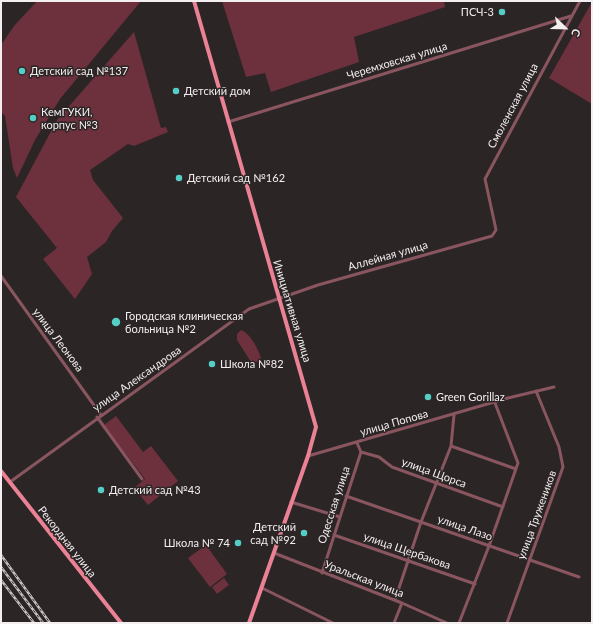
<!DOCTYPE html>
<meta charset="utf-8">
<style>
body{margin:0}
#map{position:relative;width:593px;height:624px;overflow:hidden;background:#2c2526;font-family:Lato,sans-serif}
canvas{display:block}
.frame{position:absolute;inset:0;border:2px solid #f3eeef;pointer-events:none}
.north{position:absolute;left:545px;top:8px;width:40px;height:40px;-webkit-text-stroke:3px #2c2526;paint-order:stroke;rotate:113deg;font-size:11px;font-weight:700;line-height:16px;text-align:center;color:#f3eeef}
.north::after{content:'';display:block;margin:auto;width:14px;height:18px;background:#f3eeef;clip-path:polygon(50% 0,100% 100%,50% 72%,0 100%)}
</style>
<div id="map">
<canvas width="593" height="624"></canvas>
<div class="frame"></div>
<div class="north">С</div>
</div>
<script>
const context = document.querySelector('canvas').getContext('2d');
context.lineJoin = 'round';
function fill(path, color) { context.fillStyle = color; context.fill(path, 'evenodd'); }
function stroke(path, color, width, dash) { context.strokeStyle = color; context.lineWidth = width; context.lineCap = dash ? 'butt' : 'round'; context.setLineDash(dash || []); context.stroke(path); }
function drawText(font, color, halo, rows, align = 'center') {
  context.font = font + ' Lato,sans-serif'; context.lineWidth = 3; context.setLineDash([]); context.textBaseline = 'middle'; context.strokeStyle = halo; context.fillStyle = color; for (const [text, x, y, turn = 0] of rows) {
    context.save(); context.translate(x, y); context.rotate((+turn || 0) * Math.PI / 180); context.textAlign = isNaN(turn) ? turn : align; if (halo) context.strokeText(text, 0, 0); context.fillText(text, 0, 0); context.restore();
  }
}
fill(new Path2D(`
 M 37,1 L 141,1 L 60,99 L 35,140 L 17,178 L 13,168 L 5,116 L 1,112 L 1,45 L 14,26 Z
 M 222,1 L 444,1 L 445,7 L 354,37 L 359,62 L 271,92 L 265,73 L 246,77 Z
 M 592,2 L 592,104 L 549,78 Z
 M 134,32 L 161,128 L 166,127 L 168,132 L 134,146 L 128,144 L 90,170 L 93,180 L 123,218 L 112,231 L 106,242 L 87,257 L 92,274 L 75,299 L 43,259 L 57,248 L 16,197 L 57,120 Z
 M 241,330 C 250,333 259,350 261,358 L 259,362 L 251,362 L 237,340 L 237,334 Z
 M 116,416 L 143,452 L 151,446 L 178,481 L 148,505 L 134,488 L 145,479 L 104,425 Z
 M 206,545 L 227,574 L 210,587 L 188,558 Z
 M 224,578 L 229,585 L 217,594 L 212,587 Z`), '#6d303d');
stroke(new Path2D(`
 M 228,122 L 571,16
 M 1,276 L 101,415
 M 97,417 L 142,479
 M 451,446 L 516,469
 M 361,452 L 379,457 L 392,467 L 503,507
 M 308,456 L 508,398 L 554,387
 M 10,482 L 249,309 L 318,285 L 492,236 L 496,230 L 495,225 L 485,179 L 580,1
 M 346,496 L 579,577
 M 291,502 L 340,517
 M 334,535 L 475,584
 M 274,553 L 402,603 L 447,623
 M 322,573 L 361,452 L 357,443
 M 262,588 L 333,623
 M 395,600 L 421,522 L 451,446 L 454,415
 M 394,623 L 402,603
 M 459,623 L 489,546 L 518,463 L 495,403
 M 507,623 L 563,467 L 559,447 L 536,391`), '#89555e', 3);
stroke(new Path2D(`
 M 194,1 L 316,427 L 308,456 L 249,623
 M 1,471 L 121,623`), '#ea8194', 4);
const rail = new Path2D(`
 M 1,555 L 50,623
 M 1,567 L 43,623
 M 1,580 L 34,623`);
stroke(rail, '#c7c2c3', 2.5);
stroke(rail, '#2c2526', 1, [3]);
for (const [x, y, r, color] of [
 [502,12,4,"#55cec5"],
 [22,71,4,"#55cec5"],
 [176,91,4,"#55cec5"],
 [33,118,4,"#55cec5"],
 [179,178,4,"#55cec5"],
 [116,322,5,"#55cec5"],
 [212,364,4,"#55cec5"],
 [428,397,4,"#55cec5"],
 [101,490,4,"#55cec5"],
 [304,533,4,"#55cec5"],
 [238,543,4,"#55cec5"]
]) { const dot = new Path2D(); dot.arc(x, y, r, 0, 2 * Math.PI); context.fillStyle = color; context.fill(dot); stroke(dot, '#2c2526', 1.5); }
drawText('11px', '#f3eeef', '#2c2526', [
 ["ПСЧ-3",494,12,"right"],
 ["Детский сад №137",30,71],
 ["Детский дом",184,91],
 ["КемГУКИ,",41,112],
 ["корпус №3",41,125],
 ["Детский сад №162",187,178],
 ["Городская клиническая",125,316],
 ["больница №2",125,329],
 ["Школа №82",220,364],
 ["Green Gorillaz",436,397],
 ["Детский сад №43",109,490],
 ["Детский",296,527,"right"],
 ["сад №92",296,540,"right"],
 ["Школа № 74",230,543,"right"]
], 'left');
drawText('11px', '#f3eeef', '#2c2526', [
 ["Черемховская улица",397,61,-17],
 ["Смоленская улица",513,106,-62],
 ["Аллейная улица",388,256,-16],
 ["Инициативная улица",292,311,73],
 ["улица Леонова",58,340,53],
 ["улица Александрова",137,379,-35],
 ["улица Попова",394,423,-16],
 ["улица Щорса",434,473,20],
 ["Одесская улица",334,505,-72],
 ["улица Тружеников",537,515,-70],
 ["улица Лазо",465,528,19],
 ["Рекордная улица",67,542,52],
 ["улица Щербакова",407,551,19],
 ["Уральская улица",364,579,21]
]);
</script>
